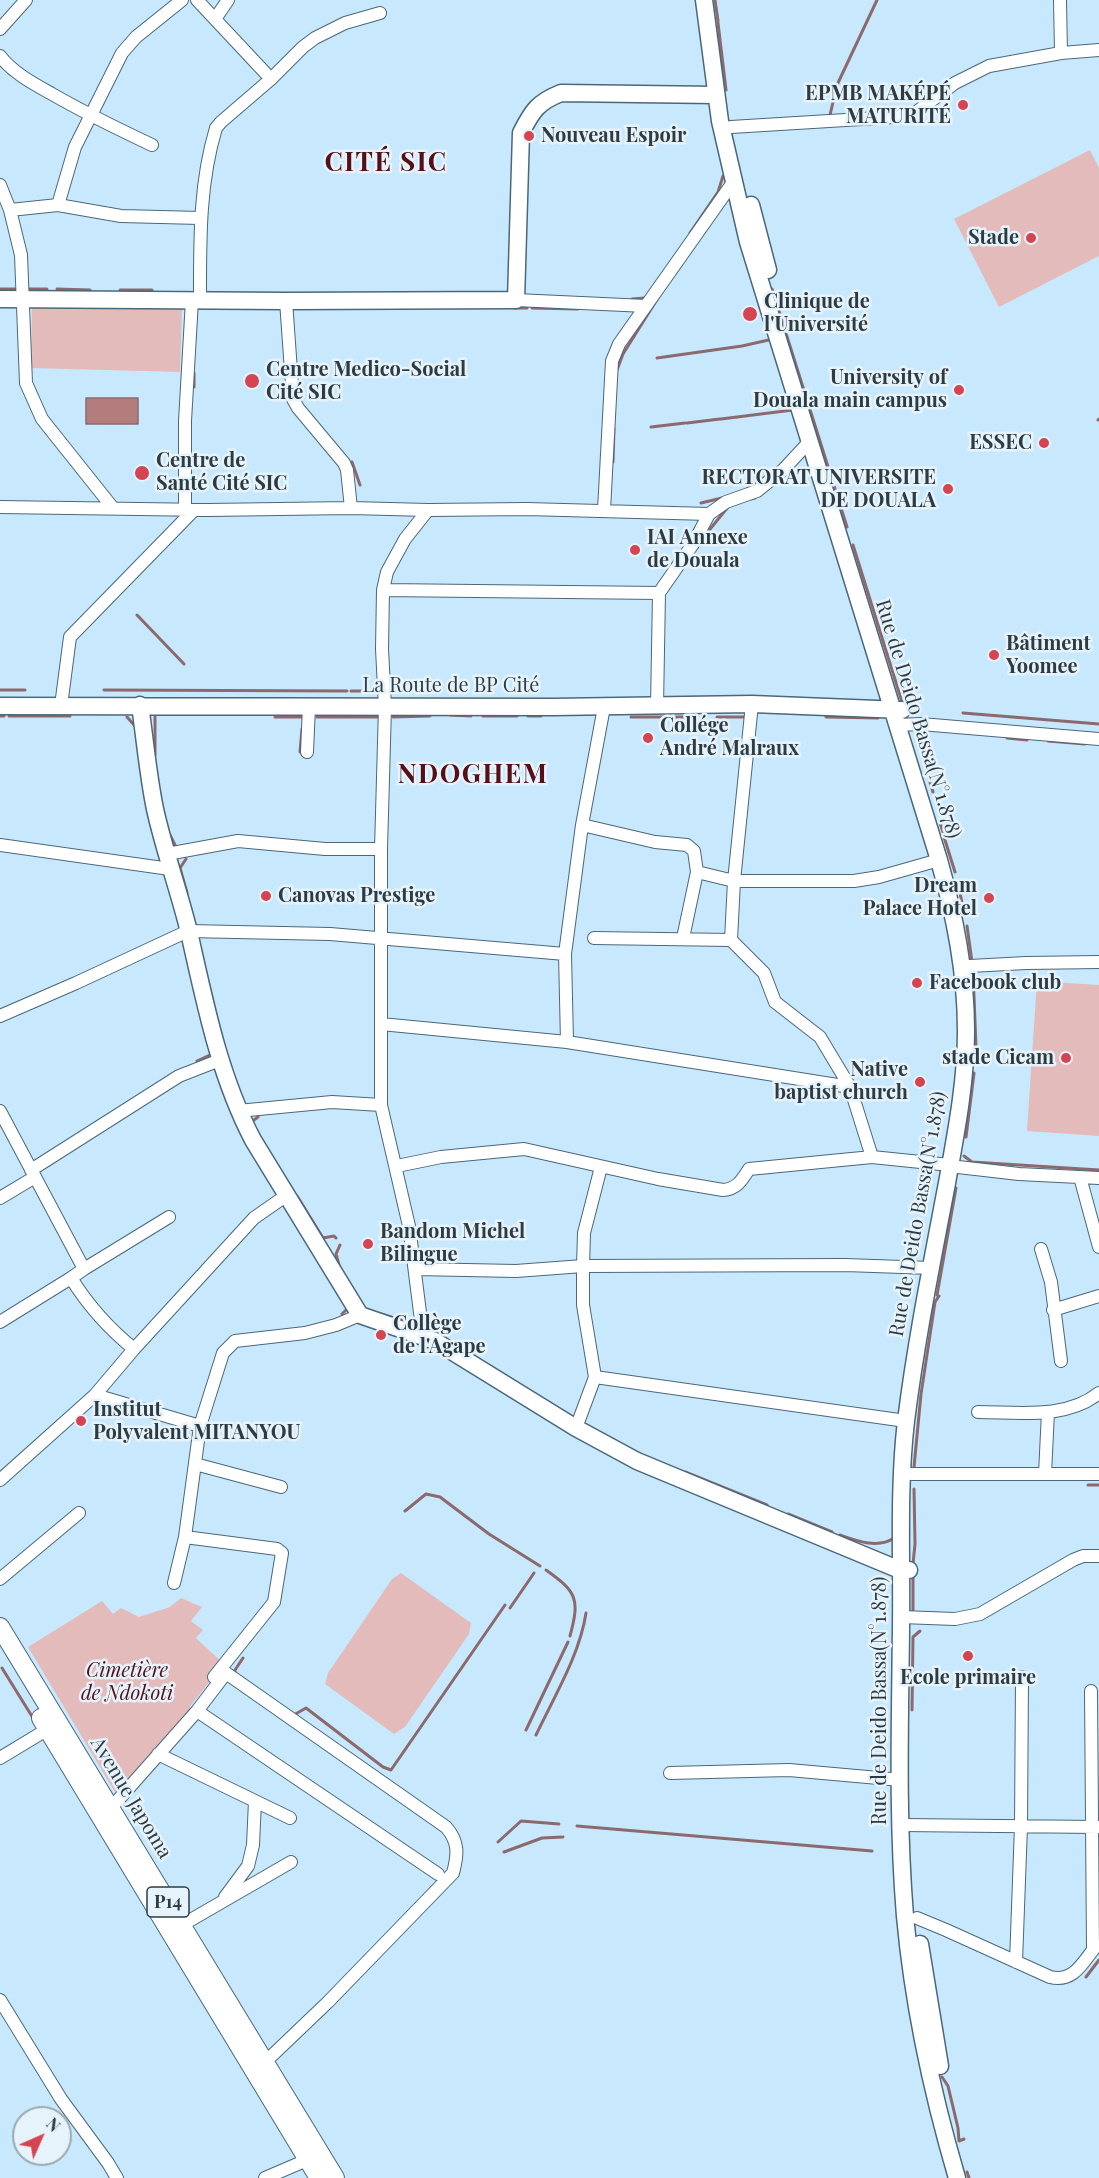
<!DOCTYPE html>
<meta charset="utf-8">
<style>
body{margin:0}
#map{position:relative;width:1099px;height:2178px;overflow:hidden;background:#c8e9fd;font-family:"Playfair Display",serif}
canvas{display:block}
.north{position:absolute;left:12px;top:2106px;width:60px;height:60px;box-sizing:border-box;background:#e6f3fb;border:2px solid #9ca9b1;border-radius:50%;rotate:45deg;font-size:16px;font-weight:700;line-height:24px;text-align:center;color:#2e3b43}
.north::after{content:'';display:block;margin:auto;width:21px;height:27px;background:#d44451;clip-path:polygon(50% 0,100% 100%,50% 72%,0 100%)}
</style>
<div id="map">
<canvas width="1099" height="2178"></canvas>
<div class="north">N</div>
</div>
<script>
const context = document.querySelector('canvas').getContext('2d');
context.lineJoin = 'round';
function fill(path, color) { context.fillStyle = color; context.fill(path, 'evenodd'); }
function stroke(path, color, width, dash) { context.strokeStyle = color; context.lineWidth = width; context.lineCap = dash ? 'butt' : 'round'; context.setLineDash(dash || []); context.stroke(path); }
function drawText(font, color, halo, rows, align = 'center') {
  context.font = font + ' "Playfair Display",serif'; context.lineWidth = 5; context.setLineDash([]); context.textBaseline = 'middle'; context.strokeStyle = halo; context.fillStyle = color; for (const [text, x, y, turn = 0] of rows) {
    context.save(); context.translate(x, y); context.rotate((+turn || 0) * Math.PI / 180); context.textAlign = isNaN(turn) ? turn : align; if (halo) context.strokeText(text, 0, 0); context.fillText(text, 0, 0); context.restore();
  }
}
fill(new Path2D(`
 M 1090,150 L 1099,168 L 1099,256 L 999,307 L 954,219 Z
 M 32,302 L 182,306 L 180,372 L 31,368 Z
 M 1037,981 L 1099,985 L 1099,1136 L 1027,1131 Z
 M 401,1573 L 471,1623 L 469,1634 L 405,1727 L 394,1734 L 325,1684 L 328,1673 L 392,1579 Z
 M 181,1598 L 202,1607 L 191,1621 L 203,1630 L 196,1638 L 224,1664 L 190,1706 L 190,1715 L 118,1797 L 28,1647 L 102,1601 L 113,1614 L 121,1608 L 139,1617 L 170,1607 Z`), '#e3bbbb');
const water = new Path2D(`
 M 86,398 L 138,398 L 138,424 L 86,424 Z`);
fill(water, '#b37d7d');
stroke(water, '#8b696c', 1.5);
stroke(new Path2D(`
 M 715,0 L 718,21
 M 718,23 L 726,90
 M 830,115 L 837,85 L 877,0
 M 690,233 L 718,192 L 723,176 L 725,176
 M 0,289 L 18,289
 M 25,289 L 47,289
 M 57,289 L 90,290
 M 772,289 L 847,527
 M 120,290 L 152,290
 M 632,299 L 645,298
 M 515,308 L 527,308
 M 532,308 L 578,309
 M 657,358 L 742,346 L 773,339
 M 617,370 L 623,354 L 658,298
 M 194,387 L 194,373
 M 721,419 L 793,410
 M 1098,420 L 1099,419
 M 687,423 L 720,419
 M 651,427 L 685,423
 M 352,462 L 360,485
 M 613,462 L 614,428
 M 748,488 L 765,477
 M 742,501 L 755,498
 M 701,503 L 722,498
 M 702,539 L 728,507
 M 853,545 L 902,702 L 910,708
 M 137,615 L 184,664
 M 0,690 L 25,690
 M 104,690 L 347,691
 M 351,691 L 380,691
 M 963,713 L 1099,724
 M 450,715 L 471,716
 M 0,716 L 4,716
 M 9,716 L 70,716
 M 483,716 L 517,716
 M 528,716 L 541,716
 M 127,717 L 135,726
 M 275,717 L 306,717
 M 317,717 L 381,717
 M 393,717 L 430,716
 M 631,717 L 694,717
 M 717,717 L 748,717
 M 826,717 L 878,718
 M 1007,738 L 1027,740
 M 1048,741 L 1085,744
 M 300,752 L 302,729
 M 155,755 L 155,717
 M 927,772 L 933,792
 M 940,823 L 943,832
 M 170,835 L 176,847
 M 944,837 L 955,872
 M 186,859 L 180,868 L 187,893
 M 958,883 L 962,903
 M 967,926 L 972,962
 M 973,971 L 976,1047
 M 208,981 L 214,1007
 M 197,1061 L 212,1054
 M 250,1123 L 258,1117
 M 966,1137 L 974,1073
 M 964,1156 L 972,1162 L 1099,1170
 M 297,1196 L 323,1238 L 334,1236 L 336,1238
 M 339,1265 L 336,1254 L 340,1245
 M 937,1295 L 956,1188
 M 342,1314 L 348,1308
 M 381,1314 L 404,1321
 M 914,1467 L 921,1394 L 935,1302 L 939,1296
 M 685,1472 L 767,1505
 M 1088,1485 L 1099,1485
 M 405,1511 L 426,1494 L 440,1497 L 489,1534 L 540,1566
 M 788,1514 L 832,1532
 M 840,1535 C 857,1541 878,1549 894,1538
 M 913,1564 L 915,1544 L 914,1489
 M 546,1570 C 577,1592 580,1599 570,1636
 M 510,1608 L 534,1573
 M 913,1613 L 913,1574
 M 2,1668 L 33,1718
 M 235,1675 L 235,1670 L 243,1658
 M 912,1710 L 913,1637 L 920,1631
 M 292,1716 L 306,1708 L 383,1767 L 391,1770 L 505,1605
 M 526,1730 L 568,1642
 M 536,1735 C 554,1697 580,1654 586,1613
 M 577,1826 L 872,1851
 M 498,1842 L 521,1821 L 559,1824
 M 504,1852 L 542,1838 L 563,1837
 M 1086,1977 L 1099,1960
 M 942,2077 L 948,2086 L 958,2128 L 959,2141 L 964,2139
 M 967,2172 L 969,2178`), '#8b696c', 3);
const street = new Path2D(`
 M 197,0 L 271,79
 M 1060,0 L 1061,53
 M 215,19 L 228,0
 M 0,29 L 26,0
 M 0,56 C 13,73 34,84 52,94 C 85,113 118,129 152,145
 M 731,127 L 911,116 L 955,83 L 989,66 L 1061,53 L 1099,50
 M 0,185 L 10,210 L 21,255 L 26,383 L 42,419 L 113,508
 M 58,205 L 75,147 L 122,53 L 136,37 L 182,0
 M 10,210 L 58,205 L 121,216 L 200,218
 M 516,300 L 646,306
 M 200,301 C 200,242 199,184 216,128 L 221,122 L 271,79 L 303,47 L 315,38 L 345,23 L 380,13
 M 286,301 L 293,399 L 298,408 L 344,463 L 347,470 L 351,508
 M 0,507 L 208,510 L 351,508 L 428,510 L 527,509 L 709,514
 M 185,509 L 185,421 L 192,300
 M 604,510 L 612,361 L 619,344 L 734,181
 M 383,590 L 659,593
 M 61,706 L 70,637 L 194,510
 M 657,707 L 659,593 L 693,544 L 709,514 L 726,502 L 757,491 L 783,470 L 809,442
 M 898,725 L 921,724 L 1099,739
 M 307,752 L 309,706
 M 582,825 L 655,842 L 687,845 L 694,851 L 697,872 L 683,938
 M 0,845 L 170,869
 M 167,854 L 238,841 L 325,849 L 381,849
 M 697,872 L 734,881 L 854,881 L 879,877 L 939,860
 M 594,938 L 731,940 L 764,973 L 775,1002 L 820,1037 L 850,1087 L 872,1157
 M 731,940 L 734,881 L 752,704
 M 970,966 L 1026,963 L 1099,962
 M 0,1016 L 76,983 L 188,931 L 330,934 L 565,954
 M 381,1024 L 567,1042 L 850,1087
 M 567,1042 L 565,954 L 582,825 L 604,707
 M 0,1111 L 84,1269 L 71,1278 C 89,1307 108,1328 134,1349
 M 238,1111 L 332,1102 L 381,1105
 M 397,1166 L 441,1157 L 524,1149 L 658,1179 L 723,1190 C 737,1189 742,1180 749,1169 L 872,1157 L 950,1165
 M 958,1167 L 1019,1174 L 1099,1178
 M 31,1170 L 179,1076 L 220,1060
 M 1080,1177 L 1099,1247
 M 0,1198 L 35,1177
 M 1041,1249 L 1051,1282 L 1061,1361
 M 84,1269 L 169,1217
 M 415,1269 L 516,1271 L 583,1266 L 845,1265 L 931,1268
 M 1053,1310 L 1099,1296
 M 0,1322 L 71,1278
 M 423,1336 L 409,1226 L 381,1105 L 381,849 L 385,707 L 382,649 L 383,590 L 387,572 L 405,539 L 428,510
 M 595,1377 L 906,1421
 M 95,1395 L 200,1426
 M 978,1412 C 1017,1412 1066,1420 1099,1393
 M 576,1428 L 595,1377 L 583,1305 L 583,1266 L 584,1233 L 601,1167
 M 195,1464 L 281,1487
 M 911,1474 L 1099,1474
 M 1045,1474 L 1048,1412
 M 0,1480 L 95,1395 L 134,1349 L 254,1218 L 287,1195
 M 185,1537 L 277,1549 L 282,1553 L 274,1602 L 214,1677
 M 0,1579 L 79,1513
 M 174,1583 L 185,1537 L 200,1426 L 223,1353 L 235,1341 L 305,1333 L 336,1325 L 360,1315
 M 901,1617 L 955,1619 L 980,1614 L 1073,1560 L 1083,1556 L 1099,1556
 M 1091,1691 L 1093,1950
 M 197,1711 L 438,1874
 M 158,1754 L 290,1818
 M 0,1758 L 48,1729
 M 670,1773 L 789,1770 L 901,1780
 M 111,1808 L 197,1711 L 226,1673 L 446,1827 C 459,1842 458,1854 453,1873 L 328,2002 L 260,2067
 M 901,1825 L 1098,1827
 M 225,1897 L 248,1866 L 253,1845 L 255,1801
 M 917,1918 L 946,1930 L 1050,1977 C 1074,1983 1083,1962 1096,1946
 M 182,1925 L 291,1862
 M 1016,1962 L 1021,1826 L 1022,1677
 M 0,2000 L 61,2099 L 108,2163 L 117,2178
 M 265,2178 L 314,2157`);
const secondary = new Path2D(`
 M 704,0 L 720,121 L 748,242 L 939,860 C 955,917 966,972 966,1031 C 966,1082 956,1133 947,1183 C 932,1262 916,1341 906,1421 C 898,1489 902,1559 901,1628 C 900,1724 897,1820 905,1916 C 913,2004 932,2093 957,2178
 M 751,205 L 768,270
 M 0,299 L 286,301 L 516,300 L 521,133 C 532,111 538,102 561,93 L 716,95
 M 140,705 C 145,740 148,775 155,809 C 164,850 179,891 189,932 C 205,1003 219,1075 253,1140 L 360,1315 L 435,1341 L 576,1428 L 637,1461 L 900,1570 L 909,1570
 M 0,706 L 553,707 L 752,704 L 902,710
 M 920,1944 L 940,2066`);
const primary = new Path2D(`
 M 0,1627 L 335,2178
 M 41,1718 L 319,2178`);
stroke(street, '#4b6779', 14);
stroke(secondary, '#4b6779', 19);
stroke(primary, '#4b6779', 20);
stroke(street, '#fff', 12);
stroke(secondary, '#fff', 16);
stroke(primary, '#fff', 18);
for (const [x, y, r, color] of [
 [963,105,6,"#d44451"],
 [529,136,6,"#d44451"],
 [1031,238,6,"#d44451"],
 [750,314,8,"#d44451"],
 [252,381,8,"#d44451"],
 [959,390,6,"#d44451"],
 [1044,443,6,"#d44451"],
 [142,473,8,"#d44451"],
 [948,489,6,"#d44451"],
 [635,550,6,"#d44451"],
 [994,655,6,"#d44451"],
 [648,738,6,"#d44451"],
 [266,896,6,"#d44451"],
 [989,898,6,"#d44451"],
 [917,983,6,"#d44451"],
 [1066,1058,6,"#d44451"],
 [920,1082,6,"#d44451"],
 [368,1244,6,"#d44451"],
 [381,1335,6,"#d44451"],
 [81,1421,6,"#d44451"],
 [968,1656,6,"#d44451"]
]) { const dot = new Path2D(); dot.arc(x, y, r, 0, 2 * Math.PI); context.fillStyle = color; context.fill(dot); stroke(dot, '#e6f3fb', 2); }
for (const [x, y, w] of [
 [168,1902,42]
]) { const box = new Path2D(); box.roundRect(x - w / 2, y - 15, w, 30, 4.5); context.fillStyle = '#e6f3fb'; context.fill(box); stroke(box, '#2e3b43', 1.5); }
drawText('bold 18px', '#2e3b43', null, [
 ["P14",168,1902]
]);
drawText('bold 20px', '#2e3b43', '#e6f3fb', [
 ["EPMB MAKÉPÉ",951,94,"right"],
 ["MATURITÉ",951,117,"right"],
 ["Nouveau Espoir",541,136],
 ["Stade",1019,238,"right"],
 ["Clinique de",764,302],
 ["l'Université",764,325],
 ["Centre Medico-Social",266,370],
 ["Cité SIC",266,393],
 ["University of",947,378,"right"],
 ["Douala main campus",947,401,"right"],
 ["ESSEC",1032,443,"right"],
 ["Centre de",156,461],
 ["Santé Cité SIC",156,484],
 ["RECTORAT UNIVERSITE",936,478,"right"],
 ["DE DOUALA",936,501,"right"],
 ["IAI Annexe",647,538],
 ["de Douala",647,561],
 ["Bâtiment",1006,644],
 ["Yoomee",1006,667],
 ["Collége",660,726],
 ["André Malraux",660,749],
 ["Dream",977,886,"right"],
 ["Palace Hotel",977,909,"right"],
 ["Canovas Prestige",278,896],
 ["Facebook club",929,983],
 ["stade Cicam",1054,1058,"right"],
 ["Native",908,1070,"right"],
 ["baptist church",908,1093,"right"],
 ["Bandom Michel",380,1232],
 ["Bilingue",380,1255],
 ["Collège",393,1324],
 ["de l'Agape",393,1347],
 ["Institut",93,1410],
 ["Polyvalent MITANYOU",93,1433],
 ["Ecole primaire",968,1678,"center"]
], 'left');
drawText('20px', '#2e3b43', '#e6f3fb', [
 ["La Route de BP Cité",451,686],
 ["Rue de Deido Bassa(N°1.878)",918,719,73],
 ["Rue de Deido Bassa(N°1.878)",918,1214,-80],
 ["Rue de Deido Bassa(N°1.878)",880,1701,-90],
 ["Avenue Japoma",131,1798,59]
]);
drawText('italic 20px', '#541119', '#e6f3fb', [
 ["Cimetière",127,1671],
 ["de Ndokoti",127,1694]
]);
context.letterSpacing = '1.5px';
drawText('bold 26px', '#540f18', '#e6f3fb', [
 ["CITÉ SIC",386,163],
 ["NDOGHEM",473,775]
]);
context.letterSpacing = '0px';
</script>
